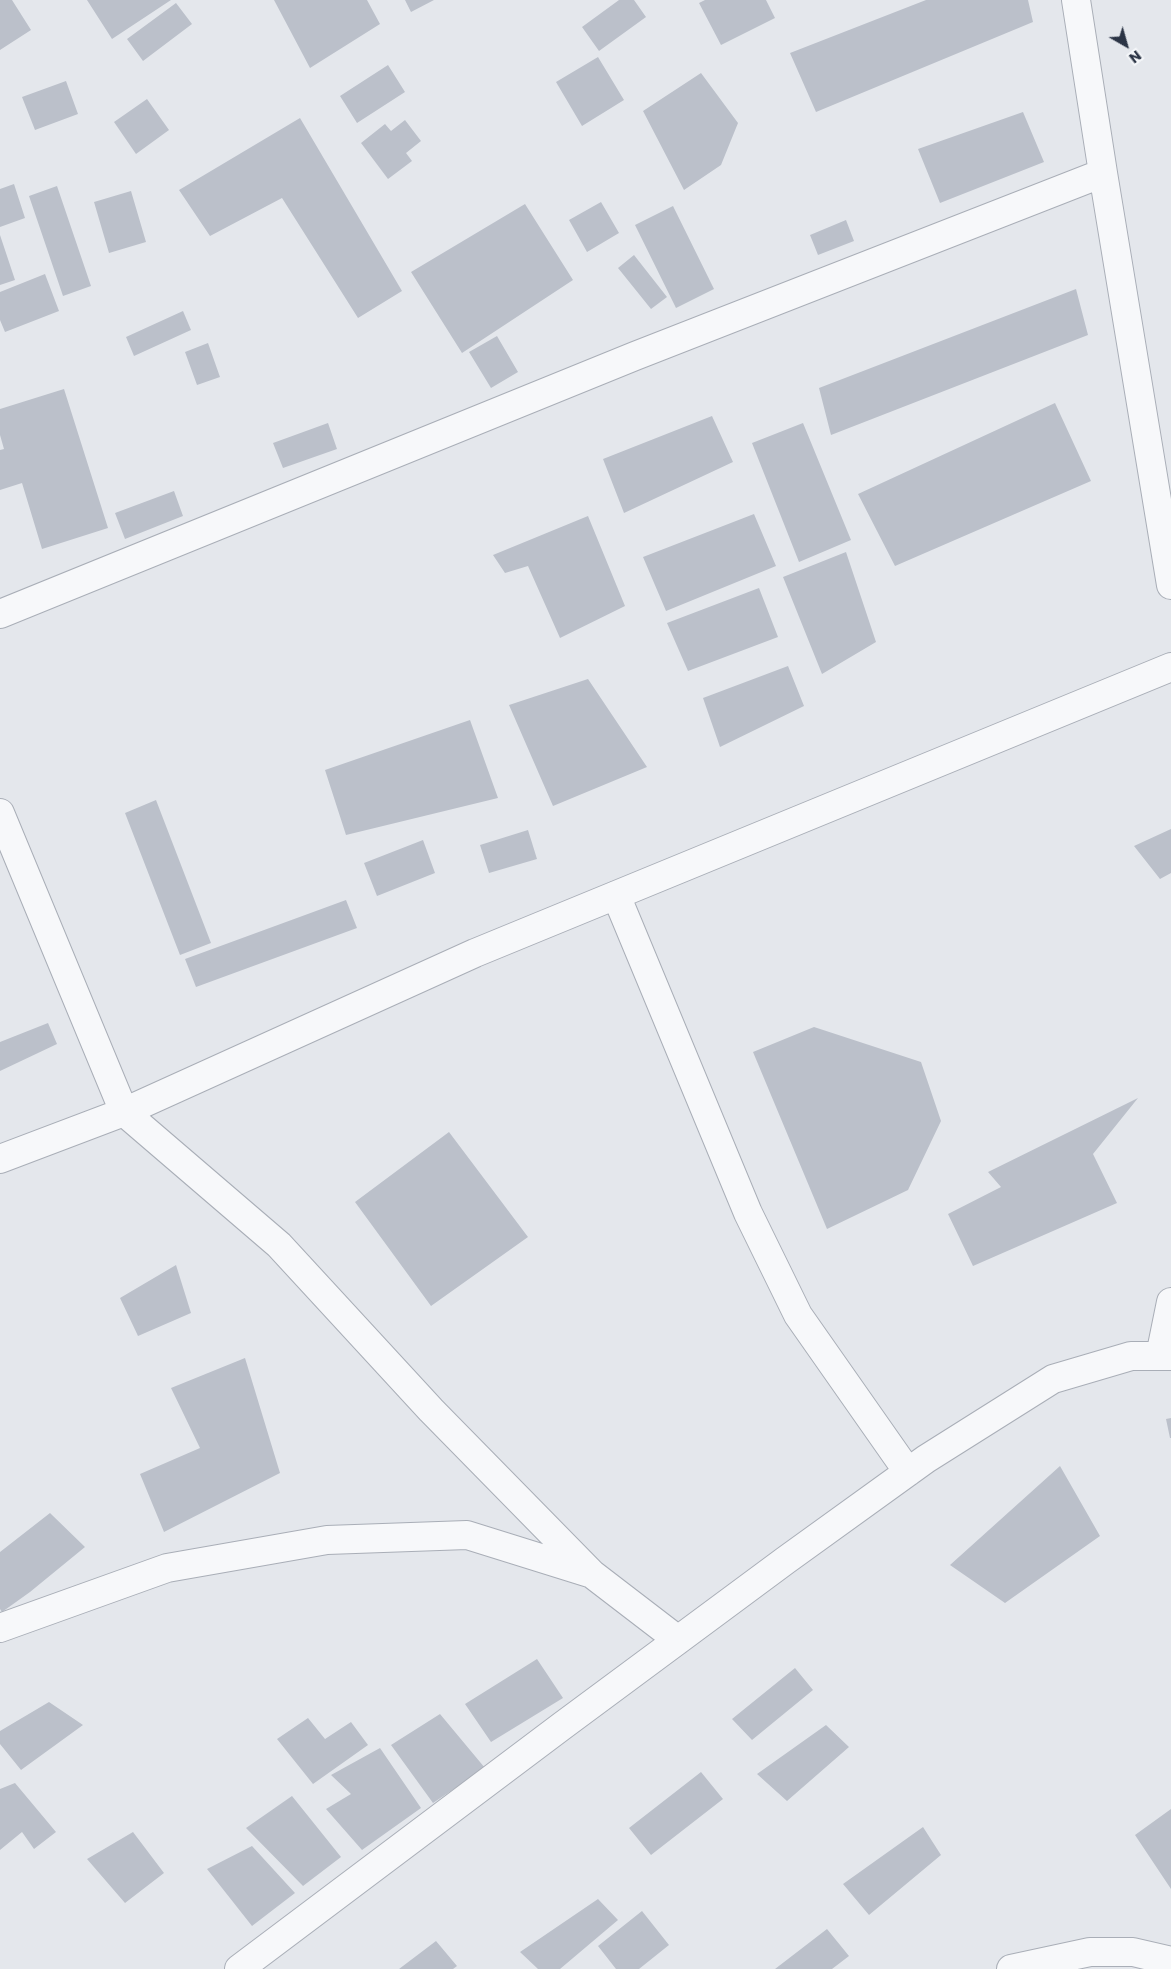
<!DOCTYPE html>
<style>
body{margin:0}
#map{position:relative;width:1171px;height:1969px;overflow:hidden;background:#e4e7ec;font-family:Poppins,sans-serif}
canvas{display:block}
.north{position:absolute;left:1101px;top:20px;width:50px;height:50px;-webkit-text-stroke:4px #f4f6f9;paint-order:stroke;rotate:142deg;font-size:14px;font-weight:700;line-height:20px;text-align:center;color:#2b3445}
.north::after{content:'';display:block;margin:auto;width:18px;height:22px;background:#2b3445;clip-path:polygon(50% 0,100% 100%,50% 72%,0 100%)}
</style>
<div id="map">
<canvas width="1171" height="1969"></canvas>
<div class="north">N</div>
</div>
<script>
const context = document.querySelector('canvas').getContext('2d');
context.lineJoin = 'round';
function fill(path, color) { context.fillStyle = color; context.fill(path, 'evenodd'); }
function stroke(path, color, width, dash) { context.strokeStyle = color; context.lineWidth = width; context.lineCap = dash ? 'butt' : 'round'; context.setLineDash(dash || []); context.stroke(path); }
fill(new Path2D(`
 M 0,0 L 12,0 L 31,30 L 0,50 Z
 M 87,0 L 171,0 L 112,39 Z
 M 274,0 L 367,0 L 380,24 L 310,68 Z
 M 405,0 L 434,0 L 411,12 Z
 M 619,0 L 634,0 L 646,17 L 599,51 L 582,27 Z
 M 705,0 L 766,0 L 775,18 L 721,45 L 699,3 Z
 M 926,0 L 1028,0 L 1033,22 L 816,112 L 790,53 Z
 M 176,3 L 192,24 L 143,61 L 127,39 Z
 M 598,57 L 624,100 L 582,126 L 556,82 Z
 M 388,65 L 405,92 L 357,123 L 340,96 Z
 M 701,73 L 738,123 L 721,165 L 684,190 L 643,111 Z
 M 66,81 L 78,114 L 35,130 L 22,97 Z
 M 147,99 L 169,130 L 136,154 L 114,122 Z
 M 1023,112 L 1044,162 L 940,203 L 918,149 Z
 M 300,118 L 402,291 L 358,318 L 282,198 L 210,236 L 179,190 Z
 M 405,120 L 421,141 L 406,153 L 412,161 L 388,179 L 361,143 L 385,124 L 391,131 Z
 M 14,184 L 25,218 L 0,227 L 0,189 Z
 M 57,186 L 91,286 L 63,296 L 29,196 Z
 M 131,191 L 146,242 L 109,253 L 94,202 Z
 M 601,202 L 619,233 L 587,252 L 569,220 Z
 M 525,204 L 573,280 L 462,353 L 411,272 Z
 M 673,206 L 714,289 L 676,308 L 635,225 Z
 M 846,220 L 854,241 L 818,255 L 810,235 Z
 M 0,235 L 15,280 L 0,285 Z
 M 634,255 L 667,297 L 651,309 L 618,268 Z
 M 45,274 L 59,311 L 5,332 L 0,320 L 0,292 Z
 M 1076,289 L 1088,335 L 831,435 L 819,388 Z
 M 183,311 L 191,330 L 134,356 L 126,337 Z
 M 497,336 L 518,372 L 491,388 L 469,352 Z
 M 208,343 L 220,377 L 197,385 L 185,352 Z
 M 64,389 L 108,528 L 42,549 L 22,483 L 0,490 L 0,450 L 4,449 L 0,435 L 0,409 Z
 M 1055,403 L 1091,481 L 895,566 L 858,494 Z
 M 712,416 L 733,462 L 624,513 L 603,459 Z
 M 328,423 L 337,449 L 283,468 L 273,443 Z
 M 803,423 L 851,540 L 799,562 L 752,443 Z
 M 174,491 L 183,516 L 125,539 L 115,513 Z
 M 754,514 L 776,566 L 666,611 L 643,557 Z
 M 588,516 L 625,606 L 560,638 L 528,566 L 505,573 L 493,555 Z
 M 846,552 L 876,642 L 822,674 L 783,577 Z
 M 759,588 L 778,637 L 688,671 L 667,623 Z
 M 788,666 L 804,706 L 720,747 L 703,698 Z
 M 588,679 L 647,767 L 553,806 L 509,705 Z
 M 470,720 L 498,798 L 346,835 L 325,770 Z
 M 156,800 L 211,943 L 180,955 L 125,813 Z
 M 1171,829 L 1171,873 L 1160,879 L 1134,846 Z
 M 528,830 L 537,859 L 489,873 L 480,845 Z
 M 423,840 L 435,873 L 377,896 L 364,863 Z
 M 346,900 L 357,928 L 196,987 L 185,959 Z
 M 48,1023 L 57,1044 L 0,1071 L 0,1042 Z
 M 814,1027 L 921,1062 L 941,1121 L 908,1190 L 827,1229 L 753,1052 Z
 M 1138,1098 L 1093,1154 L 1117,1203 L 973,1266 L 948,1214 L 1001,1187 L 988,1172 Z
 M 449,1132 L 528,1237 L 431,1306 L 355,1202 Z
 M 176,1265 L 191,1313 L 138,1336 L 120,1298 Z
 M 245,1358 L 280,1473 L 164,1532 L 140,1474 L 200,1448 L 171,1388 Z
 M 1171,1418 L 1171,1438 L 1170,1438 L 1166,1419 Z
 M 1060,1466 L 1100,1536 L 1005,1603 L 950,1565 Z
 M 50,1513 L 85,1547 L 30,1592 L 2,1612 L 0,1609 L 0,1552 Z
 M 537,1659 L 563,1698 L 491,1742 L 465,1704 Z
 M 795,1668 L 813,1690 L 752,1740 L 732,1719 Z
 M 49,1702 L 83,1725 L 21,1770 L 0,1744 L 0,1731 Z
 M 440,1714 L 485,1768 L 433,1803 L 391,1745 Z
 M 308,1718 L 325,1739 L 351,1722 L 368,1745 L 313,1784 L 277,1739 Z
 M 826,1725 L 849,1747 L 787,1801 L 757,1774 Z
 M 380,1748 L 421,1808 L 362,1850 L 326,1809 L 351,1794 L 331,1775 Z
 M 701,1772 L 723,1799 L 651,1855 L 629,1828 Z
 M 15,1783 L 56,1832 L 34,1849 L 22,1832 L 0,1850 L 0,1789 Z
 M 292,1796 L 341,1857 L 303,1886 L 246,1828 Z
 M 1171,1809 L 1171,1889 L 1135,1835 Z
 M 923,1827 L 941,1855 L 869,1915 L 843,1884 Z
 M 133,1832 L 164,1873 L 125,1903 L 87,1859 Z
 M 252,1846 L 295,1893 L 252,1926 L 207,1869 Z
 M 598,1899 L 618,1920 L 560,1969 L 538,1969 L 520,1952 Z
 M 642,1911 L 669,1945 L 639,1969 L 616,1969 L 598,1946 Z
 M 827,1929 L 849,1956 L 832,1969 L 775,1969 Z
 M 436,1941 L 457,1966 L 453,1969 L 399,1969 Z`), '#bbc0ca');
const minor = new Path2D(`
 M 1076,0 L 1103,173 L 1171,585
 M 0,614 L 635,356 L 1103,173
 M 0,813 L 124,1112 L 279,1245 L 431,1410 L 592,1574
 M 616,895 L 748,1213 L 798,1315 L 908,1472
 M 0,1159 L 124,1112 L 475,953 L 1171,667
 M 1160,1356 L 1171,1302
 M 0,1628 L 167,1568 L 327,1540 L 467,1535 L 592,1574 L 678,1640
 M 239,1969 L 562,1726 L 786,1560 L 926,1459 L 1053,1379 L 1131,1356 L 1171,1356
 M 1011,1969 L 1090,1952 L 1133,1952 L 1171,1961`);
stroke(minor, '#a9aeb7', 30);
stroke(minor, '#f7f8fa', 28);
</script>
